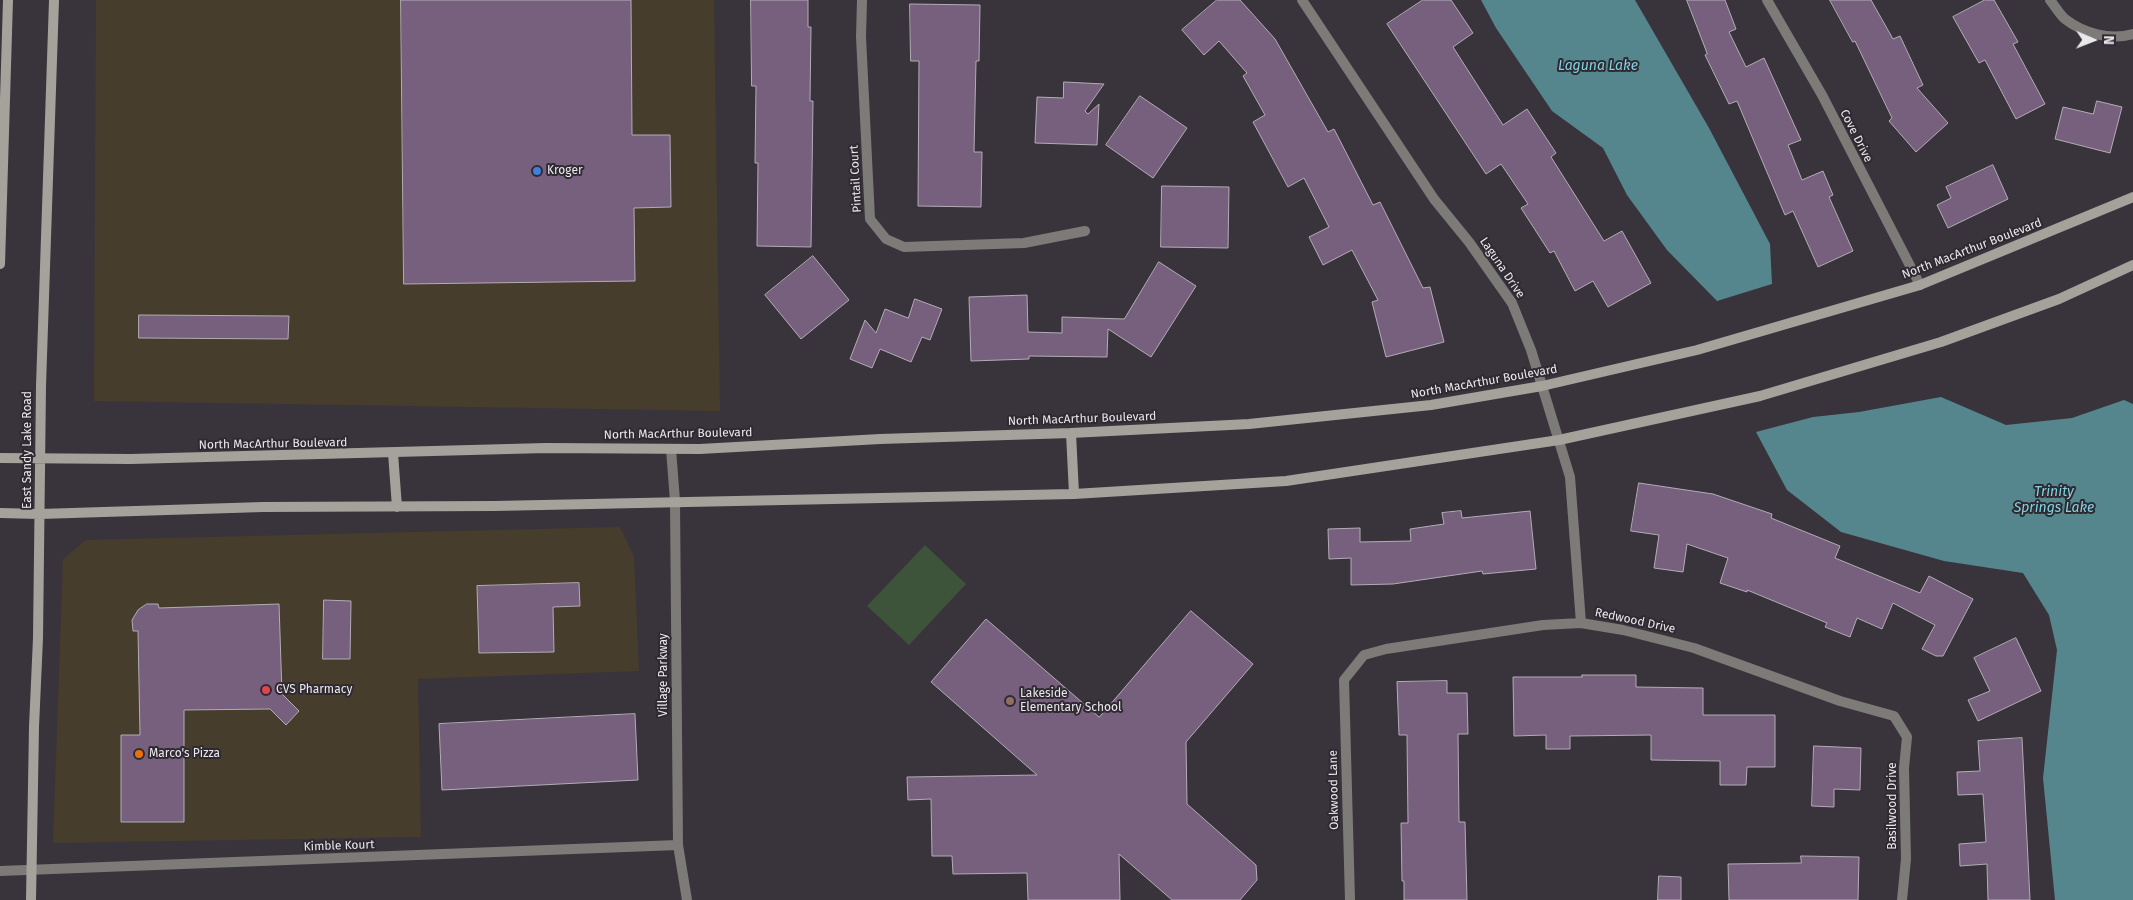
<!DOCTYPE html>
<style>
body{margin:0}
#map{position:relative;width:2133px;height:900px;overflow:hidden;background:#39343b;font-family:"Fira Sans",sans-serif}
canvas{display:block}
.north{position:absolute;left:2068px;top:15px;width:50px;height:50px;-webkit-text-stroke:4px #2f2a31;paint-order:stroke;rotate:91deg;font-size:14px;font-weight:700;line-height:20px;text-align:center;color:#eae8ec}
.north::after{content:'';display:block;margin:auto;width:18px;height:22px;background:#eae8ec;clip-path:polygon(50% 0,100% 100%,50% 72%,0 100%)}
</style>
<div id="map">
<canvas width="2133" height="900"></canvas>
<div class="north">N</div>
</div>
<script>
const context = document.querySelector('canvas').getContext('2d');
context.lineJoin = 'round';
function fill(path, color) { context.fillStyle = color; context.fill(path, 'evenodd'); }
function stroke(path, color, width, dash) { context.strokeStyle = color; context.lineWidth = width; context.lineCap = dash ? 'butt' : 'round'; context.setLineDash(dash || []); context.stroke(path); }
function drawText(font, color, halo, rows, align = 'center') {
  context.font = font + ' "Fira Sans",sans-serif'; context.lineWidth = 4; context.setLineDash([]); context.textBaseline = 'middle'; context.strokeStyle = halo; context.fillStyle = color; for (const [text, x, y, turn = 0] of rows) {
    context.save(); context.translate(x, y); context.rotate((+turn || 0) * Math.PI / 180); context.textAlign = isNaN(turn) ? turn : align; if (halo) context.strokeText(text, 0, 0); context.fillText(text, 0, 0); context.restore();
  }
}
fill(new Path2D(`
 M 96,0 L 714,0 L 720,411 L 94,401 Z
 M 620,527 L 634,557 L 639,671 L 418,679 L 421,837 L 53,843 L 63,559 L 86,540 Z`), '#463d2c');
fill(new Path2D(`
 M 925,545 L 966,584 L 909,645 L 867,606 Z`), '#3d533a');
fill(new Path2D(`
 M 1481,0 L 1635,0 L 1709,128 L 1770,244 L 1772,284 L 1717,301 L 1667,250 L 1627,195 L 1603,148 L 1552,111 L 1496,28 Z
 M 1941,397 L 2006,425 L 2072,418 L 2124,400 L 2133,404 L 2133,900 L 2055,900 L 2043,778 L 2057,650 L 2049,615 L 2023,573 L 1944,561 L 1841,532 L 1787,490 L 1756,432 L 1813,417 L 1859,412 Z`), '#55868e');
const building = new Path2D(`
 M 401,0 L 631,0 L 632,135 L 670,135 L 671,207 L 634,208 L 635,281 L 404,284 Z
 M 751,0 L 808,0 L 808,27 L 811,27 L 810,101 L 813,101 L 811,247 L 757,246 L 758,163 L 755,163 L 756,86 L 752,86 Z
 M 1217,0 L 1240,0 L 1275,39 L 1328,132 L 1334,129 L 1373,205 L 1380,202 L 1423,288 L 1430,287 L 1444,342 L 1386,357 L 1372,302 L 1378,300 L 1352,250 L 1323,265 L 1309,237 L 1329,227 L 1304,178 L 1288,187 L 1253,122 L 1265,115 L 1243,76 L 1247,73 L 1219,41 L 1204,55 L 1182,30 Z
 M 1423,0 L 1451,0 L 1473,33 L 1453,47 L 1503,125 L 1527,109 L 1556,153 L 1551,157 L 1604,241 L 1622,231 L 1651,283 L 1608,307 L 1593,281 L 1575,291 L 1554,251 L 1550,253 L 1521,208 L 1528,204 L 1501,164 L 1486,174 L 1387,24 Z
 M 1687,0 L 1725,0 L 1736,29 L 1729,32 L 1746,67 L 1764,58 L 1801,140 L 1788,145 L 1802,180 L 1823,171 L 1833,195 L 1829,197 L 1853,251 L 1818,267 L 1793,211 L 1785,215 L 1737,101 L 1729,104 L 1705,55 L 1707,54 Z
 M 1830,0 L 1871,0 L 1893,39 L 1900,36 L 1923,85 L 1917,88 L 1948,123 L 1916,152 L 1889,121 L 1892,118 L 1855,41 L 1853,42 Z
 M 1985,0 L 1994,0 L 2018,42 L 2013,44 L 2045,104 L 2016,119 L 1985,60 L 1979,63 L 1953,17 Z
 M 910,4 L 980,5 L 979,61 L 976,61 L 974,152 L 982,152 L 981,207 L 918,206 L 919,61 L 911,61 Z
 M 1064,82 L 1104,84 L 1085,111 L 1088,114 L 1099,104 L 1097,145 L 1035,143 L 1037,97 L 1063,98 Z
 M 1140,96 L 1187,128 L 1153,178 L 1106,145 Z
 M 2097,101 L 2122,107 L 2110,153 L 2055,139 L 2063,107 L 2093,114 Z
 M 1993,165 L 2008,199 L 1948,228 L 1937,205 L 1951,198 L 1946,187 Z
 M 1162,186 L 1229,187 L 1228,248 L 1161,247 Z
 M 813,256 L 849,300 L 801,339 L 765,295 Z
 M 1159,262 L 1196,286 L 1151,357 L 1108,329 L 1107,357 L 1029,356 L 1029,359 L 971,361 L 969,297 L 1027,295 L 1028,332 L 1062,333 L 1062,317 L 1124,319 Z
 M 915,299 L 942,309 L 930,340 L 922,337 L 911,362 L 880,349 L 872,368 L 850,359 L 865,320 L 876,333 L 885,309 L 908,318 Z
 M 139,315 L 289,316 L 288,339 L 139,338 Z
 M 1639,483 L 1713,494 L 1772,514 L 1771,518 L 1840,546 L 1835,558 L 1920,593 L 1929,576 L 1973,599 L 1943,656 L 1936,656 L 1922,649 L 1935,625 L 1893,603 L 1882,629 L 1857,618 L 1850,637 L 1825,627 L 1827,623 L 1747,590 L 1747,592 L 1720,583 L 1728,558 L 1687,544 L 1683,572 L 1654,568 L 1659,535 L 1631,531 Z
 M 1461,511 L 1462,518 L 1530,511 L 1536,569 L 1483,574 L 1482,571 L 1393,584 L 1351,585 L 1351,558 L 1329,559 L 1328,529 L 1360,528 L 1360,542 L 1411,541 L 1410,529 L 1444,524 L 1442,513 Z
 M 579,583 L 580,606 L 553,607 L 554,652 L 479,653 L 477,586 Z
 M 324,600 L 351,601 L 350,659 L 323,659 Z
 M 147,604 L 158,604 L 159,608 L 279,604 L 282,694 L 299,711 L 286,725 L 270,709 L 184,710 L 184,822 L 121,822 L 121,735 L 140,735 L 138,631 L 133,631 L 132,620 L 138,610 Z
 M 1191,611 L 1253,664 L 1186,742 L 1187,804 L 1256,865 L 1257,880 L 1240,900 L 1172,900 L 1119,854 L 1120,900 L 1028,900 L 1027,873 L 953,874 L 952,856 L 932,856 L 931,799 L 908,800 L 907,777 L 1037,775 L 931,682 L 986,619 L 1099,717 Z
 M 2016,638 L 2041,691 L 1978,721 L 1968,700 L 1990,691 L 1974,658 Z
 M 1582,675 L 1636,675 L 1636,687 L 1703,688 L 1703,715 L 1775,715 L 1775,767 L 1747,767 L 1746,785 L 1720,785 L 1720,761 L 1651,760 L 1651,735 L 1570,736 L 1570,749 L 1546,749 L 1546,735 L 1514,736 L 1513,677 L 1582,677 Z
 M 1447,681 L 1447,693 L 1467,693 L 1468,734 L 1458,734 L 1459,822 L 1465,822 L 1467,900 L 1404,900 L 1404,881 L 1402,881 L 1401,823 L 1408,823 L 1407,735 L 1399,735 L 1397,682 Z
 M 635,714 L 638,780 L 442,790 L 439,724 Z
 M 2022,738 L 2030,900 L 1988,900 L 1987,864 L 1960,866 L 1959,844 L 1986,842 L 1983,794 L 1958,795 L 1957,772 L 1980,771 L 1978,741 Z
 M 1814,746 L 1861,748 L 1860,790 L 1834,789 L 1834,807 L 1812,806 Z
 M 1801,856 L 1859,857 L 1858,900 L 1729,900 L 1728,864 L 1801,863 Z
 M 1659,876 L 1681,877 L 1681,900 L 1658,900 Z`);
fill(building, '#76607e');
stroke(building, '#b2adb4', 1);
stroke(new Path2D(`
 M 862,0 L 861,37 L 870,219 L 886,239 L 904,247 L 1024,243 L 1085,231
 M 1302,0 L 1434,199 L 1469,242 L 1512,303 L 1531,350 L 1570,477 L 1581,623
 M 1767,0 L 1822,95 L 1920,285
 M 2050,0 C 2055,6 2059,14 2065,19 C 2083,33 2110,41 2133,34
 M 671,449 L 675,501 L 678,845 L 687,900
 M 0,871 L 678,845
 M 1350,900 L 1344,680 L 1364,655 L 1386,649 L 1543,625 L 1581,623 L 1623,630 L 1694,648 L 1840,701 L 1894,716 L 1907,737 L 1904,768 L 1906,859 L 1902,900`), '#7d7b78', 10);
stroke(new Path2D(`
 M 0,264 L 8,0
 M 1071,433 L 1074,494
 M 393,453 L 397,507
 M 0,458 L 131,459 L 546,448 L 700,449 L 880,439 L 1071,433 L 1249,424 L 1431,405 L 1542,386 L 1697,350 L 1920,285 L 2133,197
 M 0,513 L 40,514 L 263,507 L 494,506 L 1074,494 L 1286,481 L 1559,440 L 1760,396 L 1941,342 L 2059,299 L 2133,265
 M 31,900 L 34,727 L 38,638 L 41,386 L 54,0`), '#a5a29c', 10);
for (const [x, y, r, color] of [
 [537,171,5,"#3f7fe0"],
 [266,690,5,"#e0444e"],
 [1010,701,5,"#8d6e63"],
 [139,754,5,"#e8710a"]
]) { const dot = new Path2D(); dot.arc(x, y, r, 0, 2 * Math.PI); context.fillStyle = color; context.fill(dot); stroke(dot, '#2f2a31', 2); }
drawText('12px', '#eae8ec', '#2f2a31', [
 ["Cove Drive",1856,136,63],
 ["Pintail Court",856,179,-93],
 ["North MacArthur Boulevard",1972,249,-21],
 ["Laguna Drive",1502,268,56],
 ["North MacArthur Boulevard",1484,382,-10],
 ["North MacArthur Boulevard",1082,419,-2],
 ["North MacArthur Boulevard",678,434,-1],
 ["North MacArthur Boulevard",273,444,-1],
 ["East Sandy Lake Road",28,450,-90],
 ["Redwood Drive",1635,621,12],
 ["Village Parkway",664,675,-90],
 ["Oakwood Lane",1334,790,-91],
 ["Basilwood Drive",1893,806,-90],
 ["Kimble Kourt",339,846,-2]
]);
drawText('12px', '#eae8ec', '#2f2a31', [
 ["Kroger",547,171],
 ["CVS Pharmacy",276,690],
 ["Lakeside",1020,694],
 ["Elementary School",1020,708],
 ["Marco's Pizza",149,754]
], 'left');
drawText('italic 14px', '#80d4e2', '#2f2a31', [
 ["Laguna Lake",1598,66],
 ["Trinity",2054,492],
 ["Springs Lake",2054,508]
]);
</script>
